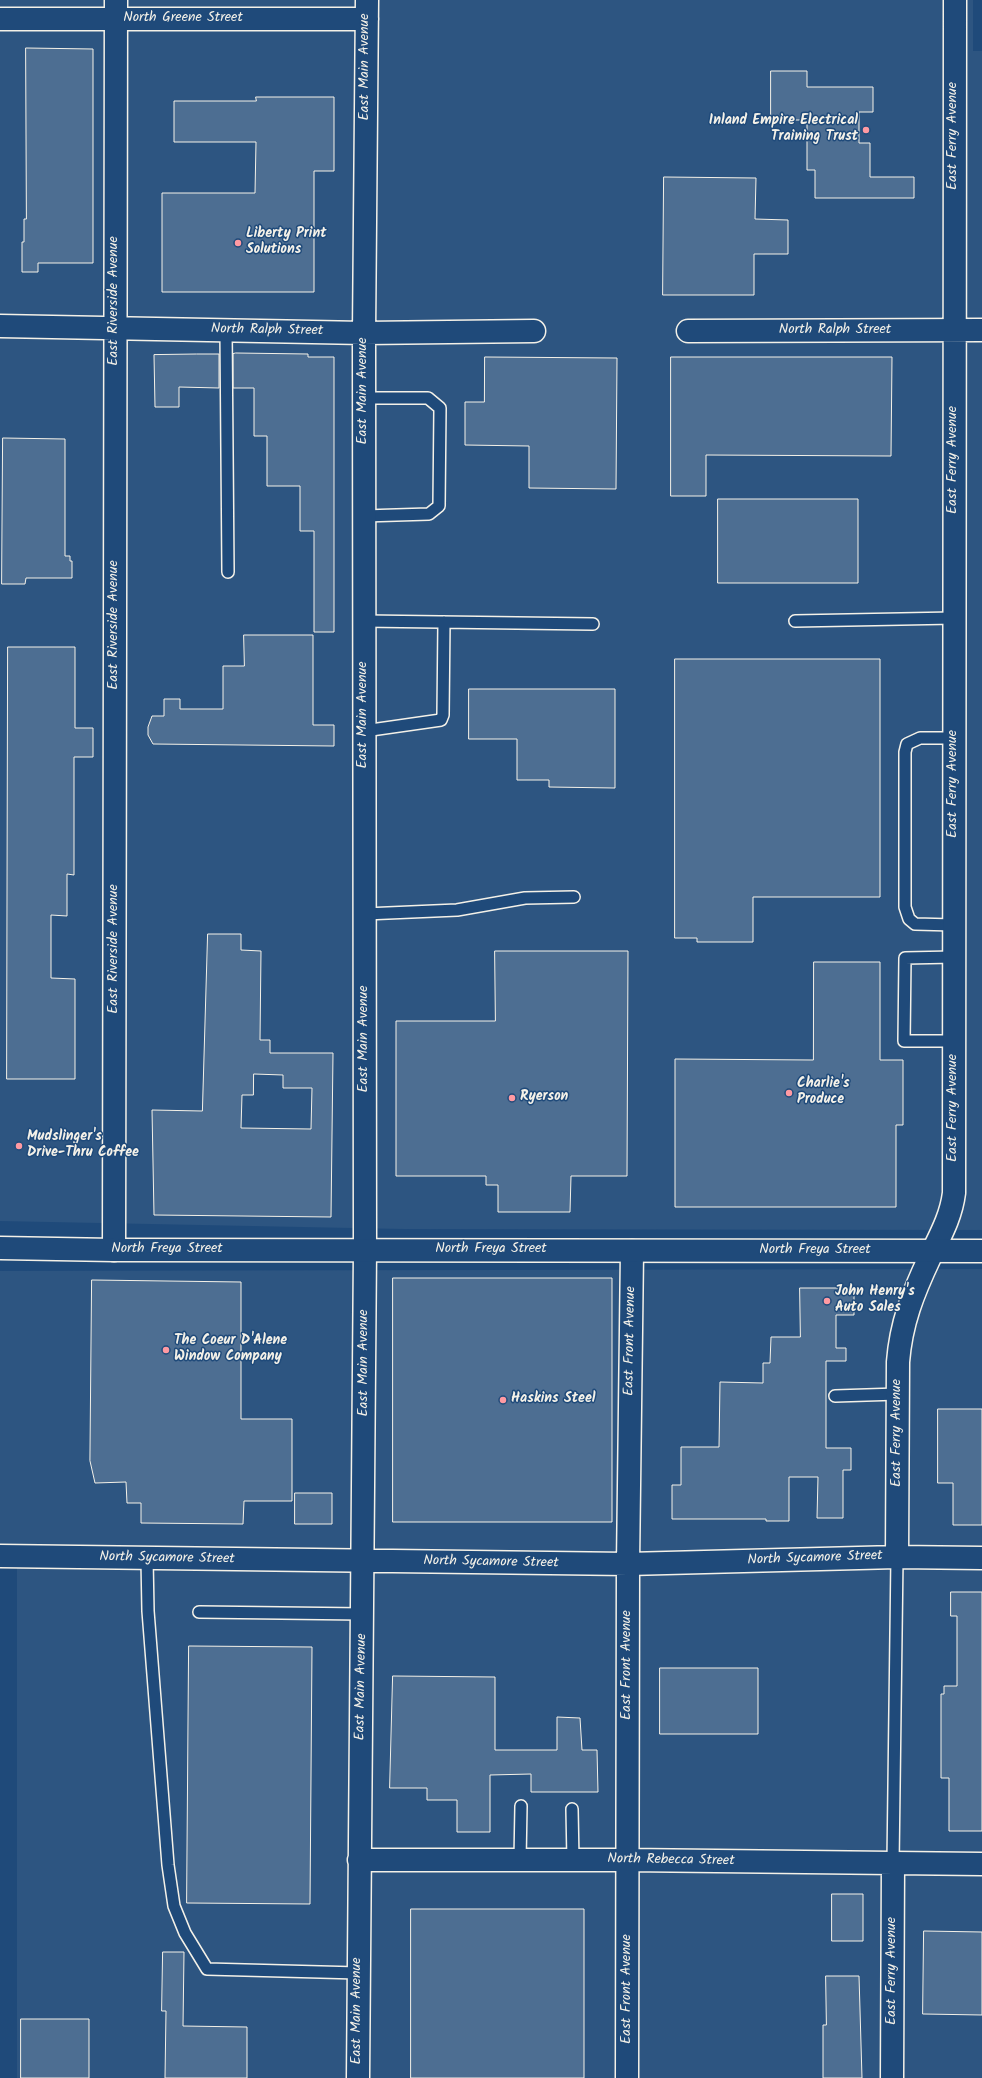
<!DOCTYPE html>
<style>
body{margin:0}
canvas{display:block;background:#1f4a7a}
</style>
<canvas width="982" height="2078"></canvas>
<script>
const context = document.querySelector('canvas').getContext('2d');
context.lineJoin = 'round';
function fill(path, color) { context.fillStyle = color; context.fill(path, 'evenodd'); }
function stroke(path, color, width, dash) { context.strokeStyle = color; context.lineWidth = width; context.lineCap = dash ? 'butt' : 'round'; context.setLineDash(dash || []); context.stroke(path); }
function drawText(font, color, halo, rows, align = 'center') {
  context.font = font + ' Kalam,sans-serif'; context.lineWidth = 3; context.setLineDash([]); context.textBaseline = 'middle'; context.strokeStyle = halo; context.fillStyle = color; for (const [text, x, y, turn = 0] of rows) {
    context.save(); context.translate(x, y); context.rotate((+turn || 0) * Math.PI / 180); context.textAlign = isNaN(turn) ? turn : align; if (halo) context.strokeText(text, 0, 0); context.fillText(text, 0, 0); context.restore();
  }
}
fill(new Path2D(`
 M 0,0 L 973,0 L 973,51 L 982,51 L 982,1230 L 404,1229 L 0,1221 Z
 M 982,1269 L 982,2078 L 17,2078 L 17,1567 L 0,1566 L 0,1271 Z`), '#2d5581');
const building = new Path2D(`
 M 26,48 L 93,49 L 93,263 L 38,263 L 38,272 L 22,272 L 22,242 L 24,242 L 24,219 L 26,219 Z
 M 771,71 L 807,71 L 807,87 L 873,87 L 873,112 L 859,112 L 859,143 L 870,143 L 870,177 L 914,177 L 914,198 L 815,198 L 815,170 L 807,170 L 807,120 L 771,120 Z
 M 256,97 L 334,97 L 334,171 L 314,171 L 314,292 L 162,292 L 162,193 L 255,193 L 256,142 L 174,142 L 174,101 L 256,101 Z
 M 664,177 L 756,178 L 755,219 L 788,220 L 788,254 L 754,254 L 754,295 L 663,295 Z
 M 236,353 L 308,354 L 308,357 L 334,357 L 334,632 L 314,632 L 314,531 L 300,531 L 300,486 L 267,486 L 267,436 L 254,436 L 254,388 L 233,388 L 233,354 Z
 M 197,354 L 219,354 L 219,388 L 179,387 L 179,407 L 155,407 L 154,355 Z
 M 485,357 L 617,358 L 616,489 L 529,488 L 529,446 L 465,445 L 465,402 L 484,402 Z
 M 671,357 L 892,357 L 891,456 L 706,455 L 706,496 L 671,496 Z
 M 3,438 L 65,439 L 65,556 L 70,556 L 70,561 L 72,561 L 72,578 L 26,578 L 25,584 L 2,584 Z
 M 718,499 L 858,499 L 858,583 L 718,583 Z
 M 244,635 L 313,635 L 313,725 L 334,725 L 334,746 L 153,744 L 148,735 L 148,727 L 152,716 L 164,716 L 164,699 L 180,699 L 180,709 L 223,709 L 223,666 L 244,666 Z
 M 8,647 L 75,647 L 75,728 L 93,728 L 93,757 L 74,757 L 74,875 L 67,874 L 67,916 L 51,915 L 51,978 L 75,979 L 75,1079 L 7,1079 Z
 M 675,659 L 880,659 L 880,897 L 753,897 L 753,942 L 697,942 L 697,938 L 675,938 Z
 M 469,689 L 615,689 L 615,788 L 549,787 L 549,780 L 517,780 L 517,739 L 469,739 Z
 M 208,934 L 241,934 L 241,950 L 261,951 L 260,1040 L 270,1040 L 270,1053 L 333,1053 L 331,1217 L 154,1215 L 152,1110 L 202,1111 ZM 254,1074 L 283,1075 L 283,1088 L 312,1088 L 311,1129 L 241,1128 L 242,1095 L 253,1095 Z
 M 495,951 L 628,951 L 627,1176 L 571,1176 L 570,1212 L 498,1212 L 498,1185 L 486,1185 L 486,1176 L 396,1176 L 396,1021 L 495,1021 Z
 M 814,962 L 880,962 L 880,1060 L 903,1060 L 903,1125 L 896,1125 L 896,1207 L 675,1207 L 675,1059 L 813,1060 Z
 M 393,1278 L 612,1278 L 612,1522 L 393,1522 Z
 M 92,1280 L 241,1282 L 241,1419 L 292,1419 L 292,1501 L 244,1501 L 243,1524 L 141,1523 L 141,1503 L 127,1503 L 126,1482 L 95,1483 L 90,1461 Z
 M 800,1288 L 854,1288 L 854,1315 L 836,1315 L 836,1348 L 846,1348 L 846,1361 L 826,1361 L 826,1448 L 851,1448 L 851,1470 L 843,1470 L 843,1518 L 817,1518 L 818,1477 L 789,1477 L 789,1521 L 766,1521 L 766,1519 L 672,1519 L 672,1485 L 681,1485 L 681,1447 L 719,1447 L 720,1382 L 763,1383 L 763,1363 L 770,1363 L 771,1337 L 800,1337 Z
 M 938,1409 L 982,1409 L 982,1525 L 953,1525 L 953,1483 L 938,1483 Z
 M 295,1493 L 332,1493 L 332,1524 L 295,1524 Z
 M 951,1592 L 982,1592 L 982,1831 L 949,1831 L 949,1778 L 941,1778 L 941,1694 L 944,1694 L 944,1686 L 957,1686 L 957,1616 L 951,1616 Z
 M 189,1646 L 312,1647 L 310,1904 L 187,1903 Z
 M 660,1668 L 758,1668 L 758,1734 L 660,1734 Z
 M 393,1676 L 495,1677 L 495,1750 L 557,1750 L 557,1717 L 580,1718 L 582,1750 L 597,1750 L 598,1792 L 531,1792 L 531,1774 L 490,1775 L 490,1832 L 457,1832 L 457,1800 L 427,1800 L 427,1788 L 390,1788 Z
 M 832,1894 L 863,1894 L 863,1941 L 832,1941 Z
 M 411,1909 L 584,1909 L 584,2078 L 411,2078 Z
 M 924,1931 L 982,1932 L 982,2015 L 923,2014 Z
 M 163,1952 L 184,1952 L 183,2026 L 247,2027 L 247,2078 L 165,2078 L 166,2011 L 162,2011 Z
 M 826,1976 L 859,1976 L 862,2078 L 823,2078 L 823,2025 L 826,2025 Z
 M 21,2019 L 89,2019 L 89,2078 L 21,2078 Z`);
fill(building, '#4d6e92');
stroke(building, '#f4f1e8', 1);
const lane = new Path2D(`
 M 226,331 L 228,572
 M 364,398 L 428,398 L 440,408 L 439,506 L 429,514 L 364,516
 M 364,621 L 593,624
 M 795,621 L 954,618
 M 364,731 L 441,720 L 443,715 L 444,622
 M 954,738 L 920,738 L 907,744 L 905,752 L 905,907 L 909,919 L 915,924 L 954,925
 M 365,914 L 457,910 L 525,898 L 574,897
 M 954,957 L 905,958 L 904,1041 L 954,1041
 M 835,1396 L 898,1394
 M 147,1559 L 148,1611 L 168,1865 L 174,1906 L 185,1933 L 207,1969 L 358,1973
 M 199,1612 L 363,1614
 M 572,1809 L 573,1860
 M 520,1860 L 521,1806
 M 893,1863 L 897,1557`);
const street = new Path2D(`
 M 0,19 L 367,19
 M 0,326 L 364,333 L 534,331
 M 688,331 L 982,330
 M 114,1250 L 116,0
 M 0,1556 L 628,1564 L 897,1557 L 982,1558
 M 897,1557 L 898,1362 C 901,1323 913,1293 930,1257 C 940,1236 951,1217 954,1193 L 955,0
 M 359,1860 L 628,1860 L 982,1864
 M 358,2078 L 365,1250 L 364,333 L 367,0
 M 627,2078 L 628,1564 L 632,1251
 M 892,2078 L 893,1863`);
const primary = new Path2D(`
 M 0,1248 L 114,1250 L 982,1251`);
stroke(lane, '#f4f1e8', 14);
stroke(street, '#f4f1e8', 25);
stroke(primary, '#f4f1e8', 25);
stroke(lane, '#1f4a7a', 11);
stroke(street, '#1f4a7a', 22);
stroke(primary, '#1f4a7a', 22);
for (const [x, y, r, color] of [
 [866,130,4,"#ff9aa2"],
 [238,243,4,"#ff9aa2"],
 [789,1093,4,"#ff9aa2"],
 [512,1098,4,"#ff9aa2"],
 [19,1146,4,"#ff9aa2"],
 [827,1301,4,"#ff9aa2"],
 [166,1350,4,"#ff9aa2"],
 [503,1400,4,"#ff9aa2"]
]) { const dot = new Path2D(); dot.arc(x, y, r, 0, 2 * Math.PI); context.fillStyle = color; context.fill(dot); stroke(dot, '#1f4a7a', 1.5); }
drawText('14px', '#f4f1e8', '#1f4a7a', [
 ["North Greene Street",183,19],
 ["East Main Avenue",366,67,-90],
 ["East Ferry Avenue",954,136,-90],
 ["East Riverside Avenue",115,301,-90],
 ["North Ralph Street",267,331,1],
 ["North Ralph Street",835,331],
 ["East Main Avenue",364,391,-90],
 ["East Ferry Avenue",954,460,-90],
 ["East Riverside Avenue",115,625,-90],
 ["East Main Avenue",364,715,-90],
 ["East Ferry Avenue",954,784,-90],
 ["East Riverside Avenue",115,949,-90],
 ["East Main Avenue",365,1039,-90],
 ["East Ferry Avenue",954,1108,-90],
 ["North Freya Street",167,1250],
 ["North Freya Street",491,1250],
 ["North Freya Street",815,1251],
 ["East Front Avenue",631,1341,-89],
 ["East Main Avenue",365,1363,-90],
 ["East Ferry Avenue",898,1433,-90],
 ["North Sycamore Street",167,1559,1],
 ["North Sycamore Street",815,1559,-2],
 ["North Sycamore Street",491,1563,1],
 ["East Front Avenue",628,1665,-90],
 ["East Main Avenue",362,1687,-89],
 ["North Rebecca Street",671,1861,1],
 ["East Ferry Avenue",893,1971,-90],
 ["East Front Avenue",628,1989,-90],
 ["East Main Avenue",358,2011,-90]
]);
drawText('bold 14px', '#f4f1e8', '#1f4a7a', [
 ["Inland Empire Electrical",858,122,"right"],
 ["Training Trust",858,138,"right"],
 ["Liberty Print",246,235],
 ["Solutions",246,251],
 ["Charlie's",797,1085],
 ["Produce",797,1101],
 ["Ryerson",520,1098],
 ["Mudslinger's",27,1138],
 ["Drive-Thru Coffee",27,1154],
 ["John Henry's",835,1293],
 ["Auto Sales",835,1309],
 ["The Coeur D'Alene",174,1342],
 ["Window Company",174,1358],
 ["Haskins Steel",511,1400]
], 'left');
</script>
